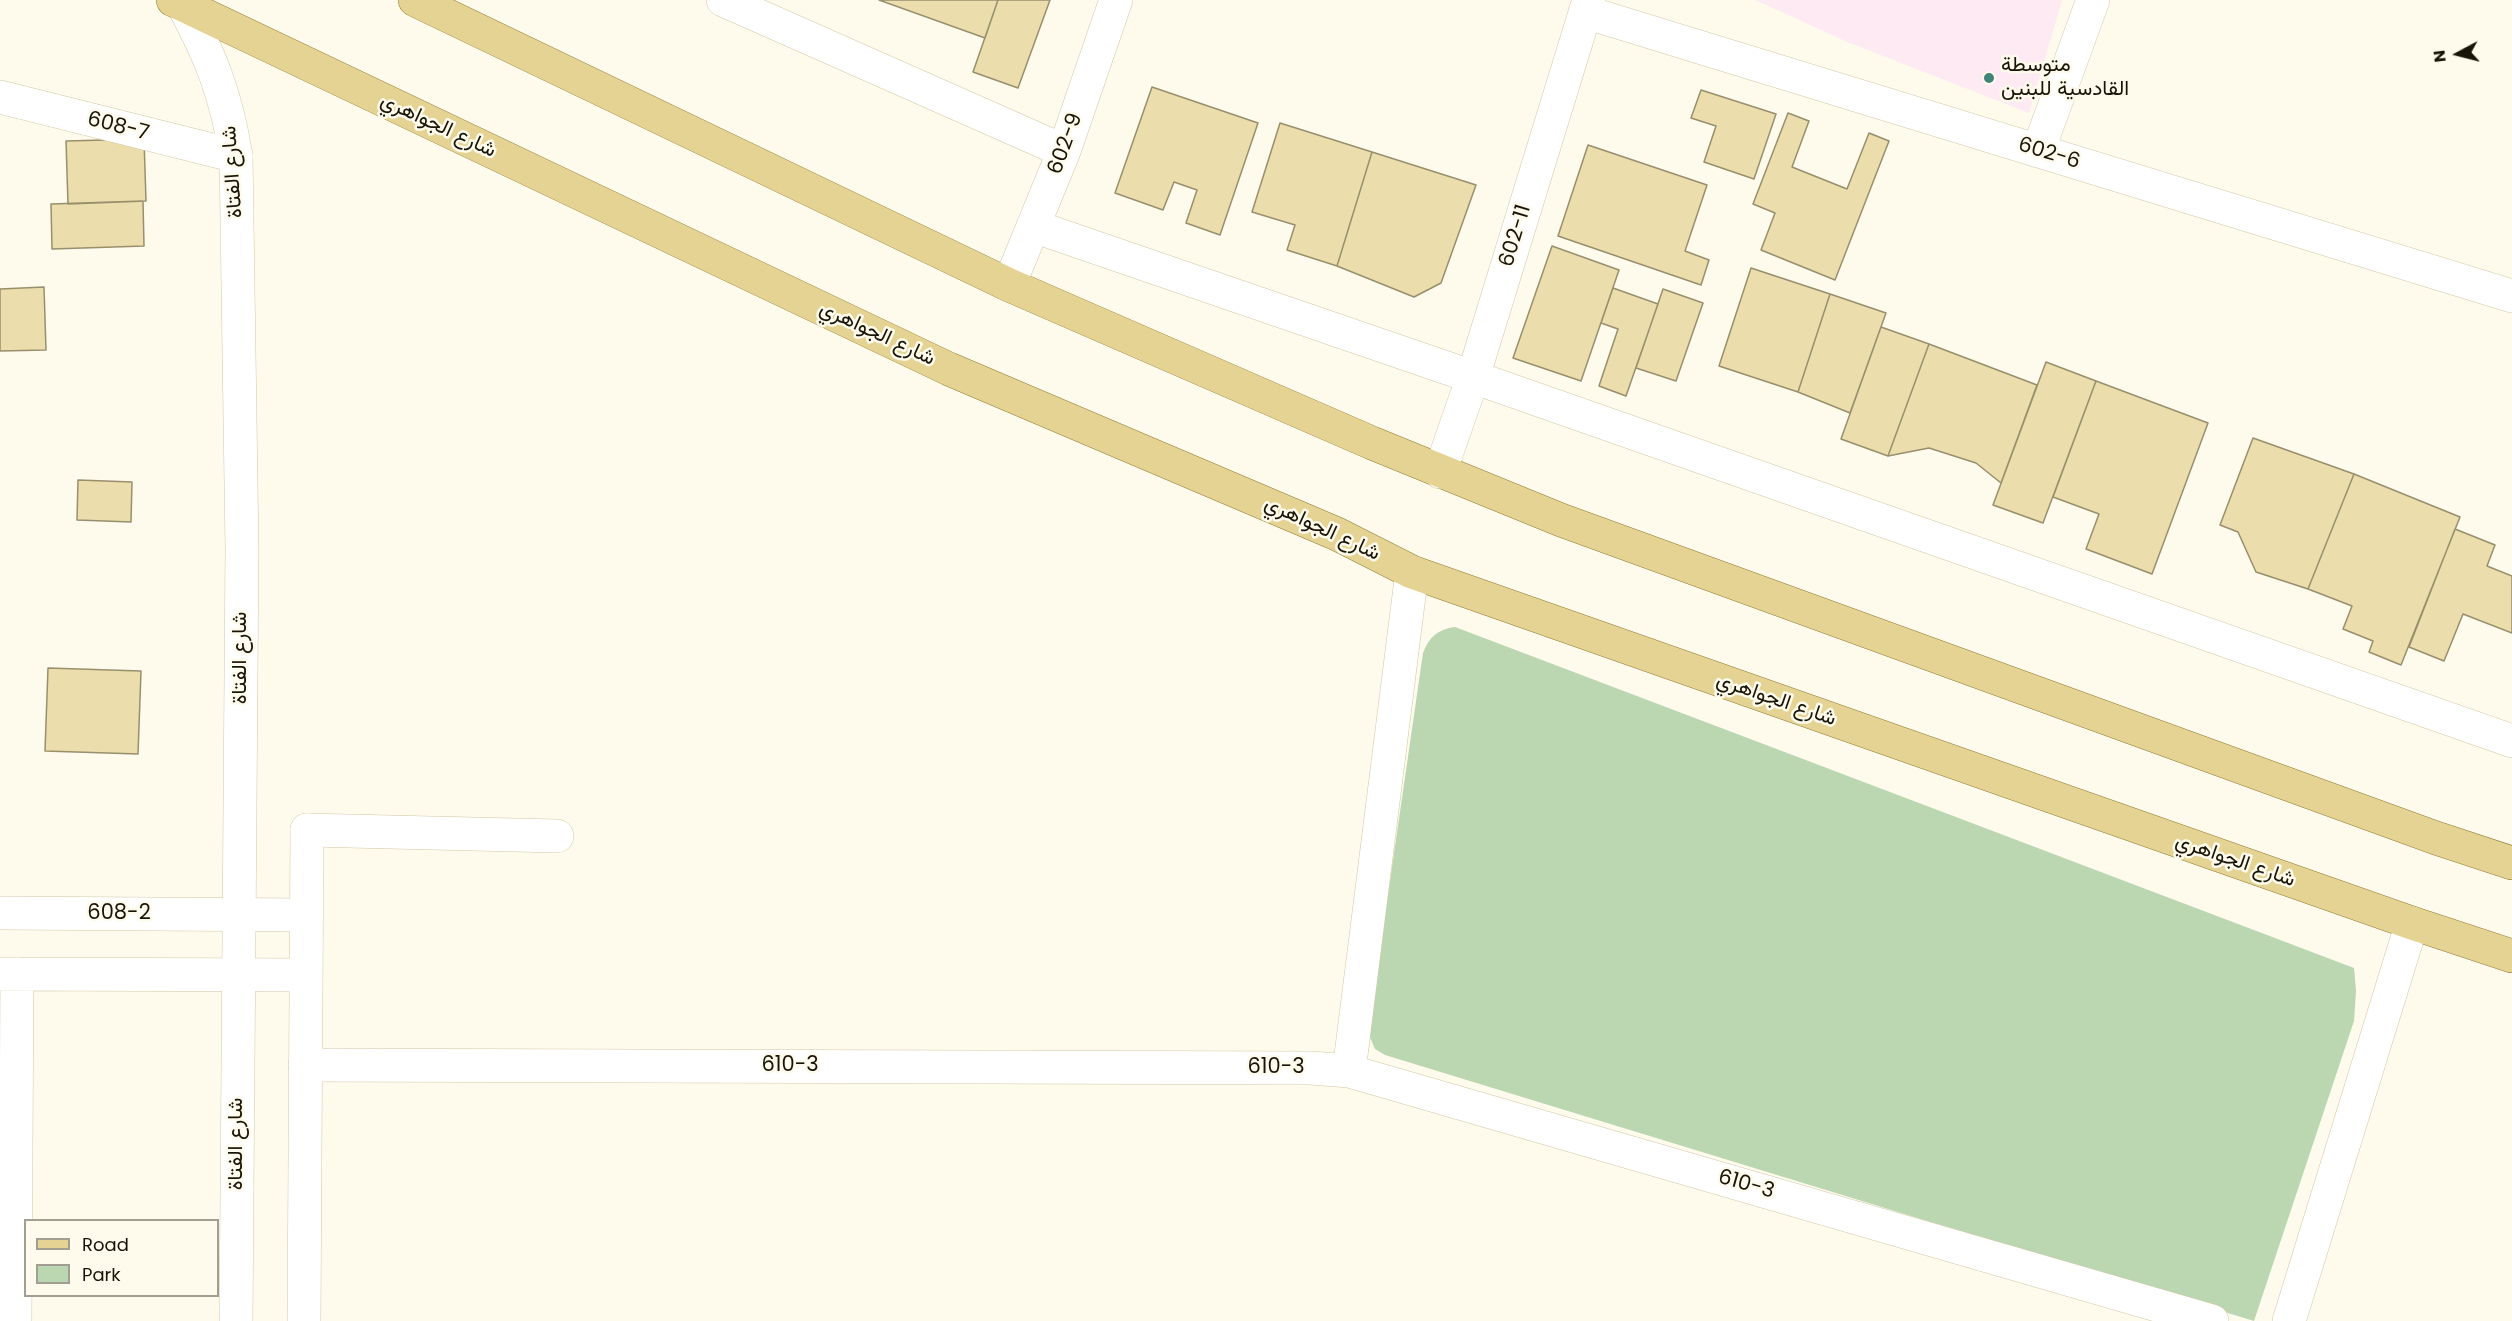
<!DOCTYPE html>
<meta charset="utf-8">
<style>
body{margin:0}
#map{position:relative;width:2512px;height:1321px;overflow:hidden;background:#fefaec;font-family:Poppins,sans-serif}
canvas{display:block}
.legend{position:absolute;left:24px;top:1219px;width:195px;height:78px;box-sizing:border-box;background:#fefaec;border:2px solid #a29e91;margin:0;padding:8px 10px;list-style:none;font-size:18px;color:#181508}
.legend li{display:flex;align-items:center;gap:12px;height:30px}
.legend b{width:30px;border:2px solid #a29e91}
.north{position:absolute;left:2428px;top:24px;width:60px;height:60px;-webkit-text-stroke:4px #fefaec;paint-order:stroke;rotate:263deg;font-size:16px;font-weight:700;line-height:24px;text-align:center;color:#181508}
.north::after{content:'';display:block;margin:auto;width:21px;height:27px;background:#181508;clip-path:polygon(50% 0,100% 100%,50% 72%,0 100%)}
</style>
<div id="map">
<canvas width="2512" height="1321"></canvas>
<ul class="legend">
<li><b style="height:8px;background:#e4d393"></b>Road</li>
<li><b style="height:16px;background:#bbd7b2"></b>Park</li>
</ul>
<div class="north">N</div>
</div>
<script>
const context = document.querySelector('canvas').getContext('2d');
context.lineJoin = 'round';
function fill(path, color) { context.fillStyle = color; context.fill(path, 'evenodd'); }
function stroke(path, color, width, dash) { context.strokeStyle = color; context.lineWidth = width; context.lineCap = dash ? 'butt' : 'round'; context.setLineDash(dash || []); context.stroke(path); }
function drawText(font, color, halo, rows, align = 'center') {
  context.font = font + ' Poppins,Vazirmatn,sans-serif'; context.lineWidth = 5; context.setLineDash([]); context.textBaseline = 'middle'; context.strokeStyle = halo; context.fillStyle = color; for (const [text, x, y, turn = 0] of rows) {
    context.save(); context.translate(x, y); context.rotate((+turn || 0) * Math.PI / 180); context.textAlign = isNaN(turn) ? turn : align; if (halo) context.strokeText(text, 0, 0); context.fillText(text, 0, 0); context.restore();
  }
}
fill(new Path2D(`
 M 1755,0 L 2062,0 L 2029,113 L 1850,43 Z`), '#fdeaf3');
fill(new Path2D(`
 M 1455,627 L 2354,968 L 2356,991 L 2354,1021 L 2254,1321 L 1385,1055 L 1375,1049 L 1368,1033 L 1423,653 C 1429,637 1438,629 1455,627 Z`), '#bbd7b2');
const building = new Path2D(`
 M 879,0 L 998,0 L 985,38 Z
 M 998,0 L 1050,0 L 1018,88 L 973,72 Z
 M 1152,87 L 1258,123 L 1220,235 L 1186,223 L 1197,190 L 1174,182 L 1163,210 L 1115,193 Z
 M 1701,90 L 1776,114 L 1754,179 L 1704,162 L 1716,126 L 1691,118 Z
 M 1788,113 L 1809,121 L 1792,167 L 1847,189 L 1869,133 L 1889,141 L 1835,280 L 1761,250 L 1775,213 L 1753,204 Z
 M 1280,123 L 1372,152 L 1337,266 L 1287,250 L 1295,225 L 1252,212 Z
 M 144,139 L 146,201 L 68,204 L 66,141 Z
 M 1588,145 L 1707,185 L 1685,251 L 1709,260 L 1701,285 L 1558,236 Z
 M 1372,152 L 1476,185 L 1441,283 L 1414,297 L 1337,266 Z
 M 143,201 L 144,246 L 52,249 L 51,204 Z
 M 1552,246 L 1619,270 L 1581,381 L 1513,358 Z
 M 1751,268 L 1830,294 L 1798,392 L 1719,366 Z
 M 44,287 L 46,350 L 0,351 L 0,289 Z
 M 1613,288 L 1658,304 L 1626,396 L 1599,386 L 1618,329 L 1601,323 Z
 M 1663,289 L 1703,303 L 1676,381 L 1636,368 Z
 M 1830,294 L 1886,313 L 1850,413 L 1798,392 Z
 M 1881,327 L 1929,344 L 1888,456 L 1841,439 Z
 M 1929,344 L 2037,385 L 2001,483 L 1976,463 L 1929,448 L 1888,456 Z
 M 2046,362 L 2096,381 L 2043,523 L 1993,505 Z
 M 2096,381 L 2208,423 L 2152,574 L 2086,549 L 2099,514 L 2053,497 Z
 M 2253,438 L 2354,474 L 2308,589 L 2256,572 L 2238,532 L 2220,525 Z
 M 2354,474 L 2460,517 L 2401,665 L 2369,652 L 2373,641 L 2343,629 L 2352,606 L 2308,589 Z
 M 78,480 L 132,482 L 131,522 L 77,520 Z
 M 2455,529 L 2495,545 L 2487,566 L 2512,576 L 2512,633 L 2463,614 L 2444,661 L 2409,647 Z
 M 48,668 L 141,671 L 138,754 L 45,751 Z`);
fill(building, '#ebddac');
stroke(building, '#988f6d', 1.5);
const minor = new Path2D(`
 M 723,0 L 1064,151
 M 1585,12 L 2512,296
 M 0,97 L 236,156
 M 2038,151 L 2093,0
 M 1033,226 L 1473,377 L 2512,741
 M 1009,285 L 1064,151 L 1116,0
 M 1440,472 L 1473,377 L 1589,0
 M 307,830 L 557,836
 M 0,913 L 306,915
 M 0,974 L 305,975
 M 305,1065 L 1311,1068 L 1349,1071 L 2212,1321
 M 1349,1071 L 1412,572
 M 15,1321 L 17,974
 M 2289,1321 L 2412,923`);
const tertiary = new Path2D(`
 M 183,5 C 212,59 226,95 236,156 L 242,548 L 236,1321
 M 304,1321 L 307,830`);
const primary = new Path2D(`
 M 173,0 L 949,369 L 1337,534 L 1412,572 L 2412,923 L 2512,956
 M 415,0 L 1009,285 L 1372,443 L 1561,520 L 2436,838 L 2512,863`);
stroke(minor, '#d3c9a6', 34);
stroke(tertiary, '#d3c9a6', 34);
stroke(primary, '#917e34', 34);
stroke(minor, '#fff', 33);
stroke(tertiary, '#fff', 33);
stroke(primary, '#e4d393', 33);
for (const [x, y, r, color] of [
 [1989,78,6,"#408478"]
]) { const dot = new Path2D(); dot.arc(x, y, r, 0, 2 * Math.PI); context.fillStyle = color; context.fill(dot); stroke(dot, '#fefaec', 2); }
drawText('21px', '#181508', '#fefaec', [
 ["متوسطة",2001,66],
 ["القادسية للبنين",2001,90]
], 'left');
drawText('21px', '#181508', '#fefaec', [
 ["شارع الجواهري",438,126,25],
 ["608-7",118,127,14],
 ["602-9",1066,144,-70],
 ["602-6",2049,154,17],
 ["شارع الفتاة",233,172,-94],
 ["602-11",1516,236,-73],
 ["شارع الجواهري",877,334,25],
 ["شارع الجواهري",1322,529,25],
 ["شارع الفتاة",241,658,-90],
 ["شارع الجواهري",1776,700,19],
 ["شارع الجواهري",2235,861,19],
 ["608-2",119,914],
 ["610-3",790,1066],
 ["610-3",1276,1068],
 ["شارع الفتاة",237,1144,-90],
 ["610-3",1746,1185,16]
]);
</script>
